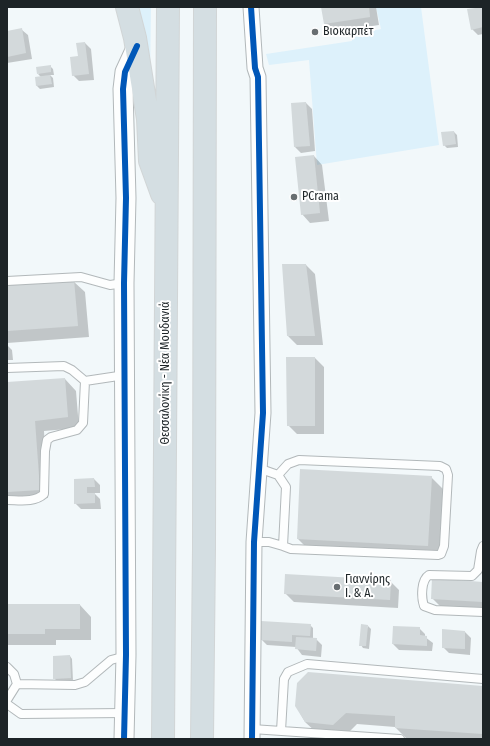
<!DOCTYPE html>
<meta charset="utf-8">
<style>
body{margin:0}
#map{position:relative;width:490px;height:746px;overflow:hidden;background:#f2f8fa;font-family:"Fira Sans Condensed",sans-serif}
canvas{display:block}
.frame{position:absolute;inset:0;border:8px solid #1d2427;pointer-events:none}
</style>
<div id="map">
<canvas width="490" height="746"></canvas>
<div class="frame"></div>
</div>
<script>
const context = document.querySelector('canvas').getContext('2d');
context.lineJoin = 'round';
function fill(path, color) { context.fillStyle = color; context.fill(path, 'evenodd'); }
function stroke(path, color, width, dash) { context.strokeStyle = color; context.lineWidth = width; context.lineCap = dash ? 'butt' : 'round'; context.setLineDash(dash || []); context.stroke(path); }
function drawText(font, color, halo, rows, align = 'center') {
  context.font = font + ' "Fira Sans Condensed",sans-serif'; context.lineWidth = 4; context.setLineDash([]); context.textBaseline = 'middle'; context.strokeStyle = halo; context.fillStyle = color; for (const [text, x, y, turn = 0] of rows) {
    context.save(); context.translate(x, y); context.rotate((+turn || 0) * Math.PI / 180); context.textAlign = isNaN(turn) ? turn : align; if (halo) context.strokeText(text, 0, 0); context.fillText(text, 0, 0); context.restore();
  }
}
fill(new Path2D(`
 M 136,7 L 151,7 L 150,81 Z
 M 376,7 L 421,7 L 439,145 L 317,165 L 309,60 L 269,65 L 266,54 L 352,41 L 351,35 L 381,29 Z`), '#ddf1fb');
fill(new Path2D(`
 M 322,7 L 376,7 L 379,25 L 334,32 L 325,24 Z
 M 483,7 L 483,34 L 478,35 L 472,29 Z
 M 22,30 L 28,35 L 32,59 L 7,63 L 7,32 Z
 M 85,43 L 91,49 L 94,80 L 79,81 L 73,75 Z
 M 50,66 L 53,69 L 54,75 L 50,75 L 53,78 L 54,87 L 40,89 L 37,86 L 36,78 L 41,77 L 38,74 Z
 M 306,103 L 312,109 L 315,151 L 301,153 L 295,147 Z
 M 454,132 L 457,135 L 458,147 L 447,148 L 444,145 Z
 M 314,156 L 322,165 L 329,221 L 310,223 L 302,214 Z
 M 306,265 L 315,274 L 323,345 L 297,345 L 288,336 Z
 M 73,281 L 85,292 L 89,337 L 7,343 L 7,286 Z
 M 7,345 L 12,350 L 13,360 L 7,360 Z
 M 315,358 L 324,367 L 324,434 L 297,434 L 288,425 Z
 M 65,379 L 76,391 L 79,428 L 44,431 L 48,498 L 13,501 L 7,495 L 7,383 Z
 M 431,477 L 443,489 L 439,557 L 309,550 L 298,539 Z
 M 94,479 L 100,485 L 100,493 L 94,493 L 100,499 L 101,509 L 81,509 L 75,503 L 75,480 Z
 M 390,581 L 399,590 L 398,608 L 294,602 L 285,593 Z
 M 483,583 L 483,610 L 441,607 L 432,598 Z
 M 7,605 L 80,605 L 91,617 L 91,640 L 56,640 L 56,645 L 7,645 Z
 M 310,625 L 313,628 L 313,639 L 316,639 L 322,645 L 321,657 L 302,655 L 296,647 L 267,645 L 261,639 Z
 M 368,626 L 371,629 L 369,649 L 363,648 L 361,645 Z
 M 394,627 L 419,628 L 425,634 L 425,637 L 433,643 L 432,651 L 399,650 L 393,644 Z
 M 465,632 L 471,638 L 470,655 L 449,653 L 443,647 Z
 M 70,656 L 72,659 L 73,681 L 57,681 L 54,678 Z
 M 483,687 L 483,739 L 407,739 L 395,727 L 357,724 L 345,736 L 317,733 L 305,722 L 296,706 Z`), '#0003');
fill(new Path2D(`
 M 321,7 L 369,7 L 370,17 L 324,24 Z
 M 483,7 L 483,27 L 471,30 L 467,9 Z
 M 22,28 L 26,53 L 7,57 L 7,31 Z
 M 85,42 L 89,74 L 72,76 L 70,57 L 78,56 L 76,43 Z
 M 51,65 L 51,72 L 37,74 L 36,67 Z
 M 50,75 L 52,84 L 36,86 L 35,77 Z
 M 306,102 L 310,146 L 294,147 L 291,103 Z
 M 454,131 L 456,144 L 443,146 L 441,132 Z
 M 314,155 L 320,213 L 301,215 L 295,157 Z
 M 282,264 L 306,264 L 315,336 L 287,336 Z
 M 74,280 L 78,326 L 7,331 L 7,285 Z
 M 286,357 L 315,357 L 315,426 L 287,426 Z
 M 65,378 L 68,417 L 35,421 L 40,490 L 7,492 L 7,382 Z
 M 300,469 L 432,476 L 428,546 L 297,539 Z
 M 94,478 L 95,487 L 87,487 L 87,493 L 95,493 L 95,503 L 74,504 L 74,479 Z
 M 285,574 L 391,580 L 390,600 L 284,594 Z
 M 432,578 L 483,582 L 483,602 L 431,599 Z
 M 7,604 L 80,604 L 80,629 L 45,629 L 45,634 L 7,634 Z
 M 261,621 L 311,624 L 310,636 L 292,635 L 292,642 L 260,640 Z
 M 361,624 L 368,625 L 366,646 L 359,646 Z
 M 393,626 L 420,627 L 420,635 L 427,636 L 427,646 L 392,644 Z
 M 442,629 L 465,631 L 465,649 L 442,648 Z
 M 296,637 L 317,638 L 316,651 L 295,649 Z
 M 70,655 L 71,678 L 53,679 L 53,656 Z
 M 308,672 L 483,686 L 483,734 L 395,728 L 395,716 L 346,713 L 333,725 L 305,722 L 295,706 L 297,683 Z`), '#d3d9db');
const service = new Path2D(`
 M 7,281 L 81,277 L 110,285 L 124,283
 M 7,368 L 64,366 L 72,370 L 85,381 L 83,423 L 77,430 L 51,437 L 47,440 L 45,451 L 44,494 C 34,503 19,500 7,500
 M 85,381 L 125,375
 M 278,475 L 288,464 L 299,460 L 440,466 L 446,469 L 448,475 L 444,546 L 441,554 L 438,555 L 291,549 L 283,546
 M 254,542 L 269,542 L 283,546 L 286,487 L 278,475 L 258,468
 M 483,546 L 481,551 L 478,570 L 472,576 L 429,575 C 421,580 421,597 424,606 L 435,610 L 483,612
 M 7,667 L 14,674 L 17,684 L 75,685 L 85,682 L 111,660 L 126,656
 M 7,700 L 17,684
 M 7,704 L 21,714 L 124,713
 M 252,729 L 400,739
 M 281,731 L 284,679 L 288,672 L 307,664 L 483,679`);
const minor = new Path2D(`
 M 251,7 L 255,68 L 258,77 L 263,413 L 254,542 L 252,739`);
const tertiary = new Path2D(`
 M 124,739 L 126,655 L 124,283 L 126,198 L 123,89 L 125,72 L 137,46`);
const trunk = new Path2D(`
 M 127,7 L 135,38 L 148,119 L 150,161 L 162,194
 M 163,739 L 168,7
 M 202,739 L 204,548 L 205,7`);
stroke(service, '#b2b8ba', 10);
stroke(minor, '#b2b8ba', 17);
stroke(tertiary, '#b2b8ba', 21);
stroke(trunk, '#d1d5d6', 24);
stroke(service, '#fdfefe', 8);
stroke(minor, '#fdfefe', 15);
stroke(tertiary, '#fdfefe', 19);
stroke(trunk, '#d4dee2', 22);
stroke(new Path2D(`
 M 251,7 L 255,68 L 258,77 L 263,413 L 254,542 L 252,739
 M 124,739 L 126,655 L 124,283 L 126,198 L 123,89 L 125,72 L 137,46`), '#0057b8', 6);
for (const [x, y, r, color] of [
 [315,32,4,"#686e71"],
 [294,197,4,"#686e71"],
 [337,587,4,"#686e71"]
]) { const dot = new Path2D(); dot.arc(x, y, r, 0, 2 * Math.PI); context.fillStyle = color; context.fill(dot); stroke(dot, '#fff', 1.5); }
drawText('12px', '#1d2427', '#fff', [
 ["Βιοκαρπέτ",323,32],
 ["PCrama",302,197],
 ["Γιαννίρης",345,580],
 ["Ι. & Α.",345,594]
], 'left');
drawText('12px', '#1d2427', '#fff', [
 ["Θεσσαλονίκη - Νέα Μουδανιά",166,373,-90]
]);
</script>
